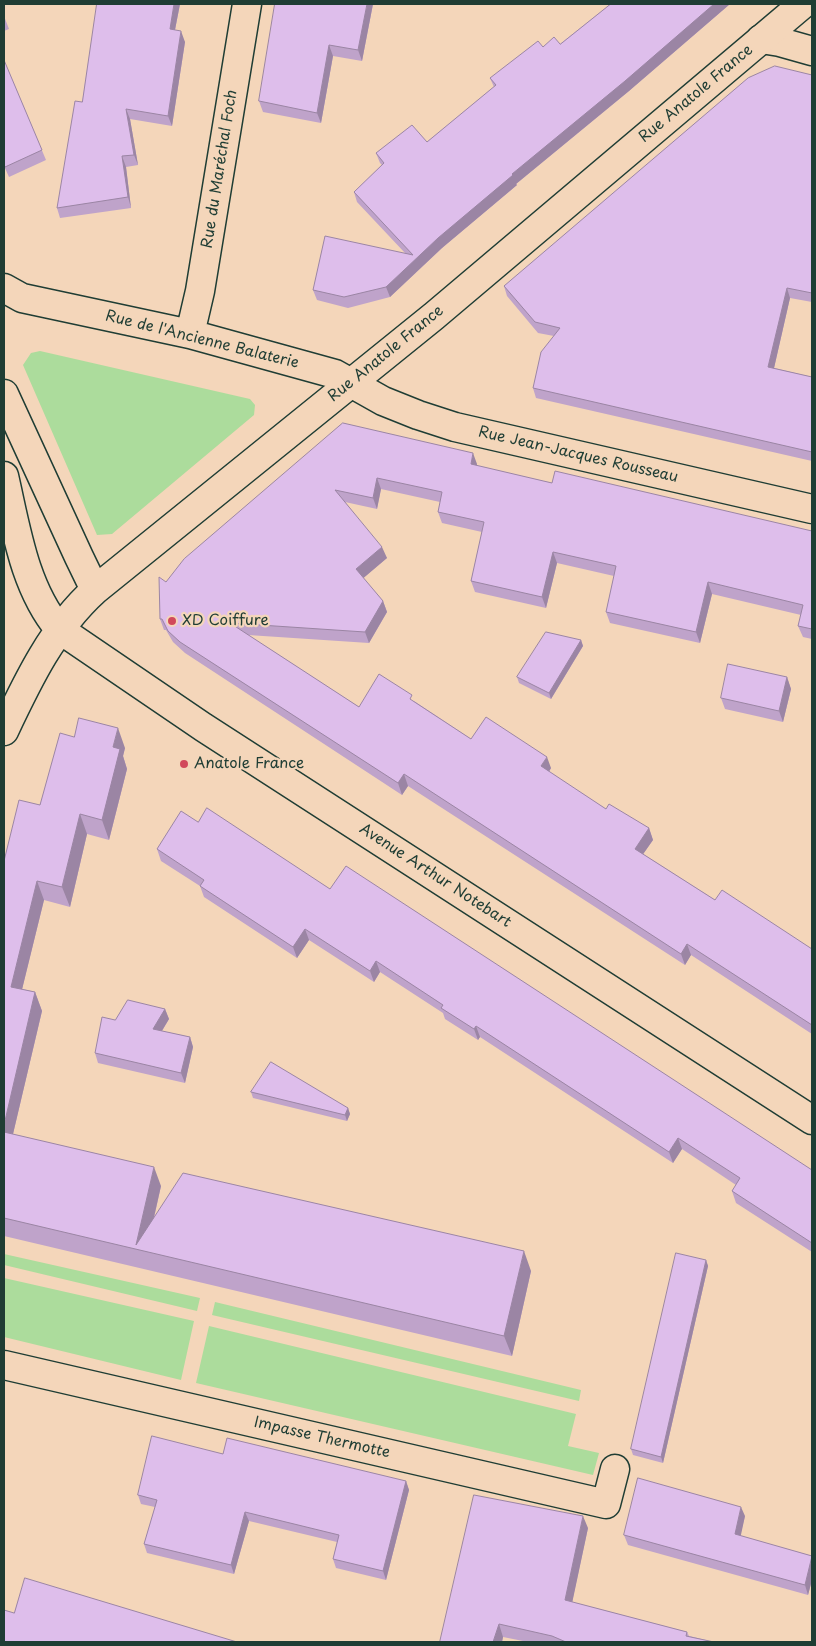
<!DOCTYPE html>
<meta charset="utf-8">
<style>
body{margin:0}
#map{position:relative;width:816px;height:1646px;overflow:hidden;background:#f4d6ba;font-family:"Playpen Sans",sans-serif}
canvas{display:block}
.frame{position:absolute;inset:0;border:5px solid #1f3d34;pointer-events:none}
</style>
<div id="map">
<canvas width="816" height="1646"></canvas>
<div class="frame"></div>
</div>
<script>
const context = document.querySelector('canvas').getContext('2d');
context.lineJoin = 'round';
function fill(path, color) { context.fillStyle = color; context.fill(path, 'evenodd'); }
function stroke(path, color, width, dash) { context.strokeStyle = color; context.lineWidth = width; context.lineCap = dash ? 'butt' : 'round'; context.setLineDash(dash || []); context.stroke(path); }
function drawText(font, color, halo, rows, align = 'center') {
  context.font = font + ' "Playpen Sans",sans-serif'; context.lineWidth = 4.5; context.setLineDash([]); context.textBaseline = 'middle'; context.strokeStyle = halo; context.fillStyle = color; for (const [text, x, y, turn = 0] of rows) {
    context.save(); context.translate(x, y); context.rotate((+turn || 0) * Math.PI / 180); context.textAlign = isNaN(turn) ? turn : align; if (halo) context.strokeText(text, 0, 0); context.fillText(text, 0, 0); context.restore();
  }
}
fill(new Path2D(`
 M 40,351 L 250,399 L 255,405 L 254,415 L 112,534 L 97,535 L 23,365 L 31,353 Z
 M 4,1254 L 200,1298 L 197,1311 L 4,1265 Z
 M 4,1278 L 194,1321 L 181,1380 L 4,1337 Z
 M 215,1302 L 581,1390 L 579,1401 L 212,1315 Z
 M 209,1326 L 576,1414 L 568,1446 L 599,1453 L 593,1475 L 196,1383 Z`), '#acdc9c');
const minor = new Path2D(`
 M 761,39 L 780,42 L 812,51
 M 4,288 L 22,298 L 190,334 L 335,374 L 383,401 L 418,415 L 455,427 L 812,509
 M 190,334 L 200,291 L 247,4
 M 4,1365 L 606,1504 L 615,1469`);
const tertiary = new Path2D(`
 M 4,394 L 79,557 L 95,590
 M 4,476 C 16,528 24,587 59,629 L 203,727 L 812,1120
 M 4,731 C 28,680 53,628 95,590 L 434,316 L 803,4`);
stroke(minor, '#1f3d34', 31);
stroke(tertiary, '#1f3d34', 31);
stroke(minor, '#f4d6ba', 28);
stroke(tertiary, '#f4d6ba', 28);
fill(new Path2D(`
 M 180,4 L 175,30 L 185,42 L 172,126 L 130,119 L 138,165 L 126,167 L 131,208 L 60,218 L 57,208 L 82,102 Z
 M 373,4 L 362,61 L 333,56 L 321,123 L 263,112 L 259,101 Z
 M 611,4 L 730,4 L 629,91 L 516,184 L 517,185 L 442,248 L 390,297 L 348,308 L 317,300 L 313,290 L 405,253 L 357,202 L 354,192 L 382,165 L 380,163 L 376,153 L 427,142 L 494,87 L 490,78 L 543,47 L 560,44 Z
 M 4,16 L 9,29 L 4,31 Z
 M 4,60 L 46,160 L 9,177 L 4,166 Z
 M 812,75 L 812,302 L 790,298 L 774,368 L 812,377 L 812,461 L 536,398 L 533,388 L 554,336 L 538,333 L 507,296 L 504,286 Z
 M 343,423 L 477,464 L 477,466 L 552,483 L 812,531 L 812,639 L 803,637 L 798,626 L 801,615 L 712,594 L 700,643 L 610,623 L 606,612 L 614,576 L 557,563 L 546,608 L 475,592 L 471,581 L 482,532 L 442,523 L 438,512 L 440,502 L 381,489 L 377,509 L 345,502 L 387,558 L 363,578 L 383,601 L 387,612 L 369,643 L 248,635 L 359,707 L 414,701 L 471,739 L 551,768 L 549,772 L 606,809 L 649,828 L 653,840 L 643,854 L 715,900 L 812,949 L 812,1034 L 691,955 L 685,965 L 408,786 L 402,795 L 185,653 L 173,642 L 166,630 L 164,630 L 160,619 L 166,582 Z
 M 581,640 L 583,646 L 551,699 L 519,683 L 517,677 Z
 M 787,677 L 791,689 L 783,722 L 725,709 L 721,698 Z
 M 74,737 L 125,748 L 123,756 L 127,769 L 109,840 L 87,834 L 70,907 L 44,900 L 22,989 L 35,992 L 42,1011 L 13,1134 L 161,1186 L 154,1218 L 531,1271 L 512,1356 L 4,1236 L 4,861 L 40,805 Z
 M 198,822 L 330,889 L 812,1170 L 812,1252 L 736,1203 L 732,1191 L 736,1185 L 682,1149 L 673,1163 L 480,1037 L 478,1040 L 445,1019 L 443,1013 L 380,972 L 374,982 L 309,940 L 297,958 L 204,897 L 200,886 L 161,861 L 157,849 Z
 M 165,1009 L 169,1019 L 162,1031 L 190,1037 L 193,1047 L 185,1083 L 98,1063 L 95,1053 L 115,1020 Z
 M 251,1092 L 348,1108 L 350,1114 L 347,1121 L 253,1098 Z
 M 706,1260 L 708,1266 L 663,1463 L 633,1455 L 631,1449 Z
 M 223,1454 L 406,1481 L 409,1490 L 386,1580 L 336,1568 L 333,1559 L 337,1542 L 249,1521 L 234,1574 L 147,1553 L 144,1544 L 155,1507 L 141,1504 L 138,1495 Z
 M 745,1516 L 740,1536 L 812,1556 L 812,1580 L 808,1595 L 628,1545 L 624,1535 Z
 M 588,1528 L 572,1602 L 687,1632 L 689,1636 L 714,1642 L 528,1642 L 503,1637 L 502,1642 L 440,1642 Z`), '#bfa3ca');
fill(new Path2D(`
 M 174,4 L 180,4 L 173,40 L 170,29 Z
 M 367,4 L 373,4 L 362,61 L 358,50 Z
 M 714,4 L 730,4 L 629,91 L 516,184 L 517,185 L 442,248 L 390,297 L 386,287 L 438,238 L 512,174 Z
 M 181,31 L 185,42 L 172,126 L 168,116 Z
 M 329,45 L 333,56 L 321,123 L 317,113 Z
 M 126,109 L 130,119 L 138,165 L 134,155 Z
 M 122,156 L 126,167 L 131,208 L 128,197 Z
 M 787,288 L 790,298 L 772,377 L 768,367 Z
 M 473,453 L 477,464 L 475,476 L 471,464 Z
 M 377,478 L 381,489 L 377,509 L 373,498 Z
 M 382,547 L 387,558 L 360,581 L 356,569 Z
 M 553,552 L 557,563 L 546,608 L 542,597 Z
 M 708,582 L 712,594 L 700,643 L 696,632 Z
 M 383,601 L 387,612 L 369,643 L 365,632 Z
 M 581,640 L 583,646 L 551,699 L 549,693 Z
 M 787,677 L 791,689 L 783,722 L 779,711 Z
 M 118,728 L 125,748 L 123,756 L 127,769 L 109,840 L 102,820 L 113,747 Z
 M 547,757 L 551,768 L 545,778 L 541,766 Z
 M 404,774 L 408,786 L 402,795 L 398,783 Z
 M 80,814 L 87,834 L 70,907 L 62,887 Z
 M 649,828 L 653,840 L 639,860 L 635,849 Z
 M 37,881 L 44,900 L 18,1006 L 11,987 Z
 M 305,929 L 309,940 L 297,958 L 293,947 Z
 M 687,944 L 691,955 L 685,965 L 681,954 Z
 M 376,961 L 380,972 L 374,982 L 370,971 Z
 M 35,992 L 42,1011 L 9,1151 L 4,1136 L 4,1125 Z
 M 165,1009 L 169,1019 L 157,1039 L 153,1029 Z
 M 476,1026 L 480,1037 L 478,1040 L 474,1029 Z
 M 190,1037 L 193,1047 L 185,1083 L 181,1073 Z
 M 348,1108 L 350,1114 L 347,1121 L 345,1115 Z
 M 678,1138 L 682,1149 L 673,1163 L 669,1152 Z
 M 154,1167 L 161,1186 L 146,1252 L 136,1245 Z
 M 524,1251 L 531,1271 L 512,1356 L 504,1336 Z
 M 706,1260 L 708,1266 L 663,1463 L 661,1457 Z
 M 406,1481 L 409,1490 L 386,1580 L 383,1571 Z
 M 741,1507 L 745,1516 L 739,1544 L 735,1534 Z
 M 245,1512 L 249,1521 L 234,1574 L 231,1565 Z
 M 583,1516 L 588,1528 L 570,1613 L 565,1600 Z
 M 812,1557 L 812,1580 L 808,1595 L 805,1585 Z
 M 499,1624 L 503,1637 L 502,1642 L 493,1642 Z`), '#9b85a4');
const building = new Path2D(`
 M 97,4 L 174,4 L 170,29 L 181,31 L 168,116 L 126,109 L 134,155 L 122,156 L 128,197 L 57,208 L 75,101 L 82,102 Z
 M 275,4 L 367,4 L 358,50 L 329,45 L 317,113 L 259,101 Z
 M 611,4 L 714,4 L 625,81 L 512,174 L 513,175 L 438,238 L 386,287 L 344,297 L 313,290 L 325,236 L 413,255 L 354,192 L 384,163 L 376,153 L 412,125 L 427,142 L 496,85 L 490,78 L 538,41 L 543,47 L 554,37 L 560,44 Z
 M 4,60 L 42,150 L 5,167 L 4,164 Z
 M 775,66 L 812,75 L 812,293 L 787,288 L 768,367 L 812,377 L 812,452 L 533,388 L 541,352 L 560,328 L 535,322 L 504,286 L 748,78 Z
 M 343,423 L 473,453 L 471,464 L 552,483 L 555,471 L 812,531 L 812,629 L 798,626 L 803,605 L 708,582 L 696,632 L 606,612 L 616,566 L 553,552 L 542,597 L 471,581 L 484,522 L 438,512 L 442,492 L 377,478 L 373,498 L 335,490 L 382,547 L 356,569 L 383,601 L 365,632 L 230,623 L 359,707 L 379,674 L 412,695 L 410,699 L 471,739 L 486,717 L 547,757 L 541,766 L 606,809 L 609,804 L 649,828 L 635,849 L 715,900 L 722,890 L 812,949 L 812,1025 L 687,944 L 681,954 L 404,774 L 398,783 L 180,642 L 168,631 L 162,619 L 160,619 L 159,577 L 166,582 L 184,559 Z
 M 546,632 L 581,640 L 549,693 L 517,677 Z
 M 728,664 L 787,677 L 779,711 L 721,698 Z
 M 79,718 L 118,728 L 113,747 L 120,749 L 102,820 L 80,814 L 62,887 L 37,881 L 11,987 L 35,992 L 4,1125 L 4,861 L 19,800 L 40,805 L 60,733 L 74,737 Z
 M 207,808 L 330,889 L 346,866 L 812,1170 L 812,1243 L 732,1191 L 740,1178 L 678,1138 L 669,1152 L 476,1026 L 474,1029 L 441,1008 L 443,1005 L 376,961 L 370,971 L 305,929 L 293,947 L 200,886 L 204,880 L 157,849 L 181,811 L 198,822 Z
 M 128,1000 L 165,1009 L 153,1029 L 190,1037 L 181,1073 L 95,1053 L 102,1017 L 115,1020 Z
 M 271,1062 L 348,1108 L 345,1115 L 251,1092 Z
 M 4,1132 L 154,1167 L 136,1245 L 183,1173 L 524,1251 L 504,1336 L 4,1218 Z
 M 676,1253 L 706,1260 L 661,1457 L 631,1449 Z
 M 152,1436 L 223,1454 L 227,1438 L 406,1481 L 383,1571 L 333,1559 L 339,1535 L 245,1512 L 231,1565 L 144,1544 L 157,1500 L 138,1495 Z
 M 638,1478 L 741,1507 L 735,1534 L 812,1556 L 805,1585 L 624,1535 Z
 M 474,1495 L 583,1516 L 565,1600 L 687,1632 L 686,1636 L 714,1642 L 566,1642 L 552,1636 L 499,1624 L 493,1642 L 440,1642 Z
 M 25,1578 L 237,1642 L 4,1642 L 4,1610 L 14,1613 Z`);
fill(building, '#debeeb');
stroke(building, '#9b85a4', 1);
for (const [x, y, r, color] of [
 [172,621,5,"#d1495b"],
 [184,764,5,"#d1495b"]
]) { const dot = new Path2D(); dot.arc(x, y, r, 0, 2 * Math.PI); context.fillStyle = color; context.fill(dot); stroke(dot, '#f4d6ba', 2); }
drawText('15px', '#1f3d34', '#f4d6ba', [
 ["Rue Anatole France",696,94,-40],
 ["Rue du Maréchal Foch",220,169,-81],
 ["Rue de l'Ancienne Balaterie",202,340,14],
 ["Rue Anatole France",386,354,-39],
 ["Rue Jean-Jacques Rousseau",578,455,13],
 ["Avenue Arthur Notebart",435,876,33],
 ["Impasse Thermotte",322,1438,13]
]);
drawText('15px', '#1f3d34', '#f4d6ba', [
 ["XD Coiffure",182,621],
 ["Anatole France",194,764]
], 'left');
</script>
